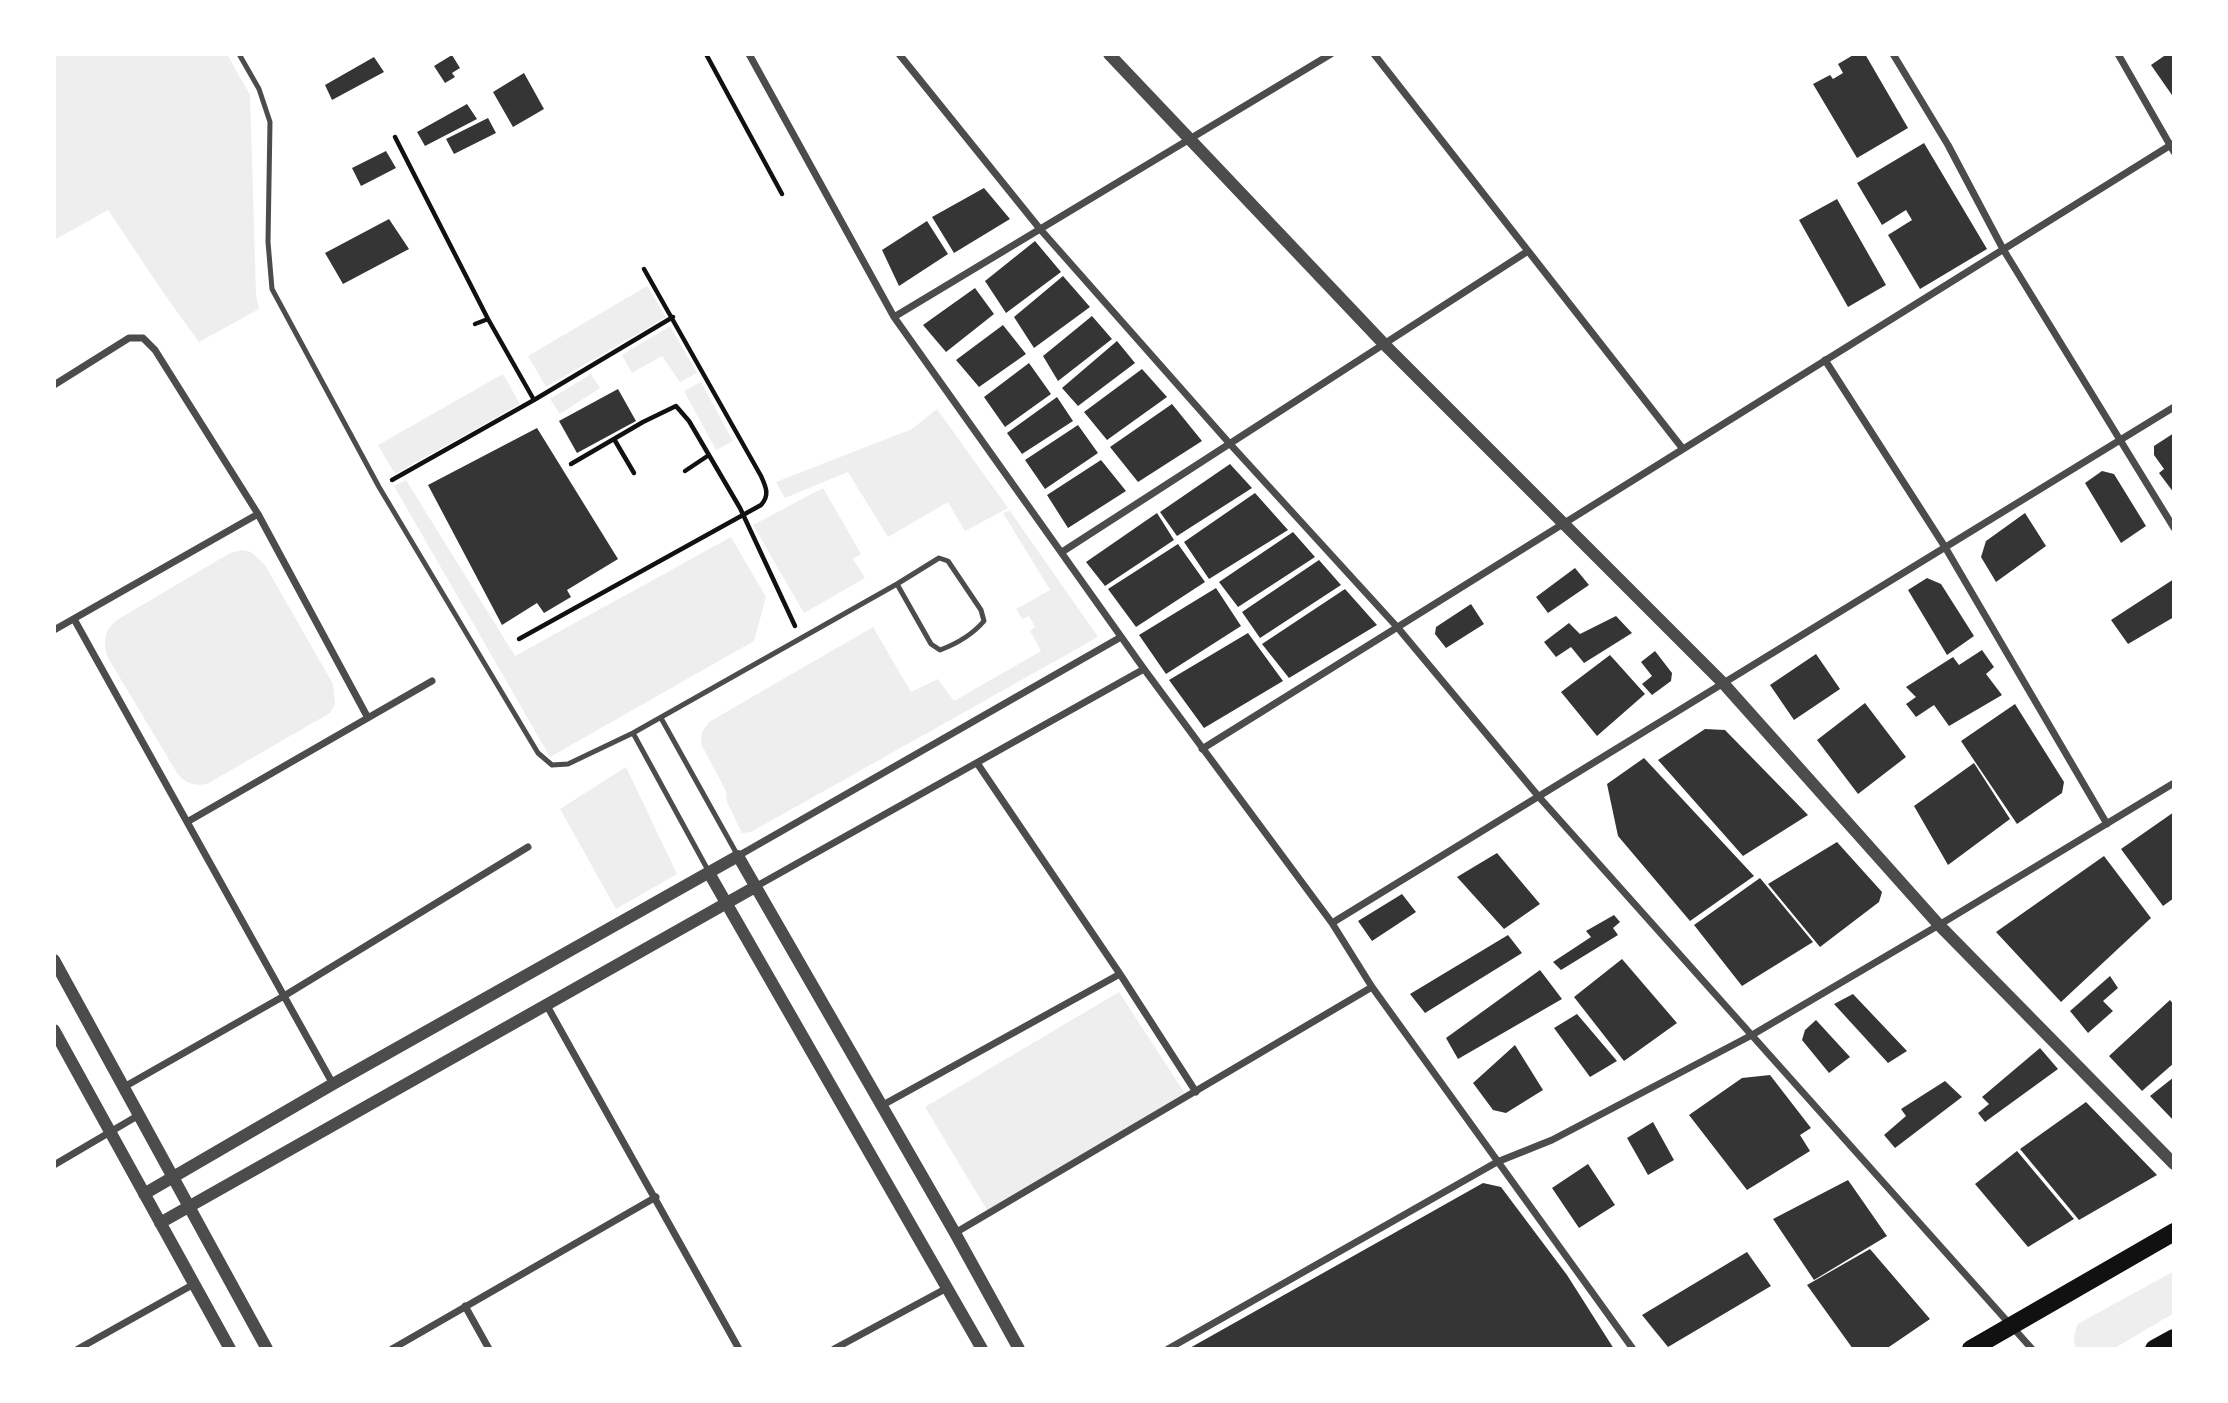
<!DOCTYPE html>
<style>
body{margin:0}
#map{position:relative;width:2228px;height:1403px;overflow:hidden;background:#fff;font-family:Ubuntu,sans-serif}
canvas{display:block}
.frame{position:absolute;inset:0;border:56px solid #fff;pointer-events:none}
</style>
<div id="map">
<canvas width="2228" height="1403"></canvas>
<div class="frame"></div>
</div>
<script>
const context = document.querySelector('canvas').getContext('2d');
context.lineJoin = 'round';
function fill(path, color) { context.fillStyle = color; context.fill(path, 'evenodd'); }
function stroke(path, color, width, dash) { context.strokeStyle = color; context.lineWidth = width; context.lineCap = dash ? 'butt' : 'round'; context.setLineDash(dash || []); context.stroke(path); }
fill(new Path2D(`
 M 54,54 L 227,54 L 250,95 L 256,294 L 259,309 L 199,342 L 165,295 L 108,210 L 54,240 Z
 M 647,286 L 666,317 L 546,387 L 528,356 Z
 M 670,326 L 697,373 L 680,382 L 662,356 L 632,373 L 622,355 Z
 M 503,374 L 520,404 L 395,474 L 378,445 Z
 M 591,374 L 600,388 L 560,414 L 550,399 Z
 M 701,382 L 733,441 L 716,450 L 684,391 Z
 M 937,409 L 1008,508 L 965,531 L 948,502 L 888,537 L 848,472 L 785,498 L 776,482 L 912,429 Z
 M 406,480 L 515,656 L 731,537 L 766,597 L 754,641 L 550,757 L 394,486 Z
 M 823,488 L 861,554 L 853,559 L 865,578 L 804,613 L 753,525 Z
 M 1010,511 L 1098,637 L 751,832 L 742,833 L 727,802 L 726,791 L 701,744 L 702,732 L 709,722 L 873,627 L 911,692 L 938,679 L 954,701 L 1041,651 L 1030,631 L 1035,627 L 1029,616 L 1022,619 L 1016,609 L 1050,590 L 1003,513 Z
 M 242,550 L 251,552 L 265,565 L 333,684 L 335,704 L 330,713 L 207,784 C 193,786 186,784 177,773 L 108,658 C 103,641 103,632 117,620 L 230,553 Z
 M 626,767 L 677,874 L 616,909 L 560,809 Z
 M 1119,992 L 1186,1095 L 987,1210 L 925,1107 Z
 M 2174,1271 L 2174,1313 L 2113,1349 L 2077,1349 C 2072,1339 2074,1334 2078,1324 Z`), '#eee');
fill(new Path2D(`
 M 1855,54 L 1865,54 L 1908,128 L 1857,158 L 1813,84 L 1830,75 L 1833,79 L 1843,73 L 1838,64 Z
 M 2167,54 L 2174,54 L 2174,98 L 2151,65 Z
 M 452,55 L 460,68 L 452,73 L 455,77 L 445,83 L 434,66 Z
 M 374,57 L 384,72 L 332,100 L 325,85 Z
 M 524,73 L 544,109 L 513,127 L 493,92 Z
 M 467,104 L 477,119 L 425,146 L 417,132 Z
 M 488,118 L 496,133 L 454,154 L 446,139 Z
 M 1924,143 L 1987,249 L 1920,289 L 1888,235 L 1912,220 L 1906,210 L 1882,225 L 1857,183 Z
 M 386,151 L 396,168 L 361,186 L 352,168 Z
 M 984,188 L 1010,219 L 954,253 L 932,217 Z
 M 1837,199 L 1886,285 L 1848,307 L 1799,220 Z
 M 389,219 L 409,249 L 343,284 L 325,253 Z
 M 927,221 L 948,254 L 899,286 L 882,250 Z
 M 1035,241 L 1061,272 L 1006,313 L 985,281 Z
 M 1063,276 L 1090,307 L 1034,348 L 1014,317 Z
 M 975,288 L 994,314 L 946,352 L 923,325 Z
 M 1092,316 L 1112,339 L 1058,381 L 1043,356 Z
 M 1003,325 L 1026,354 L 979,387 L 956,360 Z
 M 1117,341 L 1135,363 L 1078,406 L 1062,388 Z
 M 1029,363 L 1051,394 L 1005,427 L 984,397 Z
 M 1142,369 L 1167,397 L 1107,440 L 1084,412 Z
 M 618,389 L 636,421 L 577,453 L 559,421 Z
 M 1057,397 L 1073,421 L 1022,454 L 1007,433 Z
 M 1172,404 L 1202,441 L 1138,482 L 1110,447 Z
 M 1078,425 L 1098,453 L 1045,489 L 1025,460 Z
 M 537,428 L 618,559 L 567,590 L 571,597 L 544,613 L 537,603 L 502,625 L 428,485 Z
 M 2174,433 L 2174,493 L 2159,473 L 2164,469 L 2154,455 L 2154,446 Z
 M 1101,460 L 1126,491 L 1068,528 L 1047,495 Z
 M 1230,464 L 1252,488 L 1177,536 L 1160,512 Z
 M 2102,471 L 2114,474 L 2146,526 L 2121,543 L 2085,483 Z
 M 1255,493 L 1288,530 L 1209,579 L 1184,542 Z
 M 1157,513 L 1174,540 L 1105,586 L 1086,562 Z
 M 2025,513 L 2046,546 L 1996,582 L 1981,557 L 1986,541 Z
 M 1293,532 L 1315,557 L 1238,607 L 1219,582 Z
 M 1178,544 L 1205,582 L 1136,627 L 1108,589 Z
 M 1319,560 L 1341,585 L 1260,638 L 1242,612 Z
 M 1575,568 L 1589,585 L 1548,613 L 1536,597 Z
 M 1927,578 L 1941,584 L 1974,636 L 1947,655 L 1908,590 Z
 M 2174,579 L 2174,617 L 2128,644 L 2111,620 Z
 M 1216,588 L 1241,626 L 1166,674 L 1139,635 Z
 M 1345,589 L 1377,625 L 1289,678 L 1262,644 Z
 M 1471,604 L 1484,624 L 1446,648 L 1435,634 L 1436,627 Z
 M 1616,616 L 1632,633 L 1584,663 L 1571,647 L 1556,657 L 1544,642 L 1569,623 L 1580,634 Z
 M 1248,633 L 1283,681 L 1204,728 L 1169,680 Z
 M 1982,650 L 1994,667 L 1986,674 L 2002,695 L 1949,726 L 1934,705 L 1916,717 L 1906,704 L 1916,697 L 1906,687 L 1953,657 L 1959,665 Z
 M 1655,651 L 1672,673 L 1671,681 L 1652,695 L 1642,684 L 1652,676 L 1641,662 Z
 M 1816,654 L 1840,689 L 1794,720 L 1770,685 Z
 M 1610,655 L 1645,694 L 1597,736 L 1561,692 Z
 M 1865,703 L 1906,757 L 1858,794 L 1817,740 Z
 M 2015,704 L 2064,782 L 2062,793 L 2017,824 L 1961,741 Z
 M 1705,729 L 1725,730 L 1808,815 L 1743,856 L 1658,760 Z
 M 1644,758 L 1754,876 L 1690,921 L 1618,836 L 1607,784 Z
 M 1974,763 L 2010,819 L 1948,865 L 1914,806 Z
 M 2174,812 L 2174,898 L 2163,906 L 2121,849 Z
 M 1837,842 L 1882,892 L 1879,902 L 1820,947 L 1768,884 Z
 M 1497,853 L 1540,904 L 1504,929 L 1457,877 Z
 M 2104,856 L 2151,918 L 2061,1002 L 1996,932 Z
 M 1760,878 L 1813,942 L 1742,986 L 1694,925 Z
 M 1402,894 L 1416,912 L 1372,941 L 1358,921 Z
 M 1614,915 L 1620,922 L 1613,928 L 1618,935 L 1561,970 L 1553,962 L 1591,937 L 1586,931 Z
 M 1508,935 L 1522,953 L 1425,1013 L 1410,994 Z
 M 1622,959 L 1677,1023 L 1624,1061 L 1574,997 Z
 M 1540,970 L 1562,999 L 1458,1059 L 1446,1038 Z
 M 2110,976 L 2118,988 L 2103,1001 L 2113,1011 L 2088,1033 L 2070,1011 Z
 M 1853,994 L 1907,1051 L 1888,1063 L 1834,1004 Z
 M 2170,1000 L 2174,1005 L 2174,1063 L 2142,1091 L 2109,1056 Z
 M 1577,1014 L 1617,1061 L 1590,1077 L 1554,1028 Z
 M 1816,1020 L 1850,1057 L 1829,1073 L 1802,1040 L 1805,1030 Z
 M 1515,1045 L 1543,1090 L 1506,1113 L 1493,1110 L 1473,1083 Z
 M 2040,1048 L 2058,1069 L 1985,1122 L 1978,1113 L 1989,1104 L 1982,1097 Z
 M 1770,1075 L 1811,1128 L 1800,1135 L 1810,1151 L 1747,1190 L 1689,1115 L 1742,1078 Z
 M 2174,1077 L 2174,1121 L 2150,1096 Z
 M 1945,1081 L 1962,1097 L 1895,1148 L 1884,1135 L 1906,1116 L 1901,1109 Z
 M 2086,1102 L 2157,1175 L 2079,1220 L 2020,1149 Z
 M 1653,1122 L 1674,1160 L 1648,1175 L 1627,1138 Z
 M 2017,1151 L 2074,1219 L 2028,1247 L 1975,1184 Z
 M 1588,1164 L 1615,1205 L 1579,1228 L 1552,1188 Z
 M 1848,1180 L 1887,1236 L 1814,1280 L 1773,1219 Z
 M 1483,1183 L 1501,1187 L 1567,1275 L 1614,1349 L 1188,1349 Z
 M 1870,1249 L 1930,1319 L 1886,1349 L 1853,1349 L 1807,1285 Z
 M 1747,1252 L 1771,1286 L 1668,1347 L 1642,1315 Z`), '#353535');
stroke(new Path2D(`
 M 706,54 L 782,194
 M 395,137 L 488,319 L 534,400
 M 475,324 L 488,319
 M 614,439 L 634,473
 M 571,464 L 643,422 L 676,406 L 689,421 L 740,508 L 795,626
 M 685,471 L 709,455
 M 392,480 L 534,400 L 673,317
 M 519,639 L 761,505 C 770,495 766,487 761,476 L 644,269`), '#111', 4.5);
stroke(new Path2D(`
 M 239,54 L 259,89 L 270,122 L 268,242 L 272,289 L 379,487 L 538,753 L 552,765 L 568,764 L 633,733 L 897,584 L 939,558 L 948,561 L 981,610 L 984,621 C 973,634 956,644 940,650 L 931,644 L 897,584
 M 661,718 L 738,856
 M 633,733 L 709,872`), '#4c4c4c', 5);
stroke(new Path2D(`
 M 749,54 L 894,317 L 1144,669 L 1332,923 L 1372,987 L 1633,1349
 M 899,54 L 1040,229 L 1230,444 L 1398,628 L 1539,797 L 2032,1349
 M 1374,54 L 1683,449
 M 1893,54 L 1948,145 L 2003,249 L 2174,528
 M 2118,54 L 2174,152
 M 894,317 L 1331,54
 M 1825,360 L 1945,547 L 2107,824
 M 54,385 L 129,338 L 143,338 L 155,350 L 258,514 L 368,718
 M 1062,552 L 1528,251
 M 74,619 L 333,1084
 M 54,630 L 258,514
 M 1202,749 L 2174,143
 M 977,763 L 1120,974 L 1196,1092
 M 187,822 L 432,681
 M 738,856 L 1121,637
 M 755,887 L 1144,669
 M 1332,923 L 2174,407
 M 546,1004 L 739,1349
 M 124,1087 L 284,996 L 528,847
 M 881,1106 L 1120,974
 M 54,1165 L 139,1115
 M 955,1233 L 1372,987
 M 465,1306 L 489,1349
 M 78,1349 L 194,1284
 M 392,1349 L 656,1197
 M 834,1349 L 947,1288
 M 1168,1349 L 1497,1162 L 1552,1140 L 1752,1035 L 1939,925 L 2174,783`), '#4c4c4c', 7);
stroke(new Path2D(`
 M 1109,54 L 1384,344 L 1723,683 L 1939,925 L 2174,1164
 M 709,873 L 982,1349
 M 54,960 L 267,1349
 M 54,1030 L 230,1349
 M 144,1194 L 333,1084 L 738,856 L 955,1233 L 1019,1349
 M 160,1223 L 755,887`), '#4c4c4c', 12);
stroke(new Path2D(`
 M 1971,1349 L 2174,1232
 M 2154,1349 L 2174,1338`), '#111', 18);
</script>
